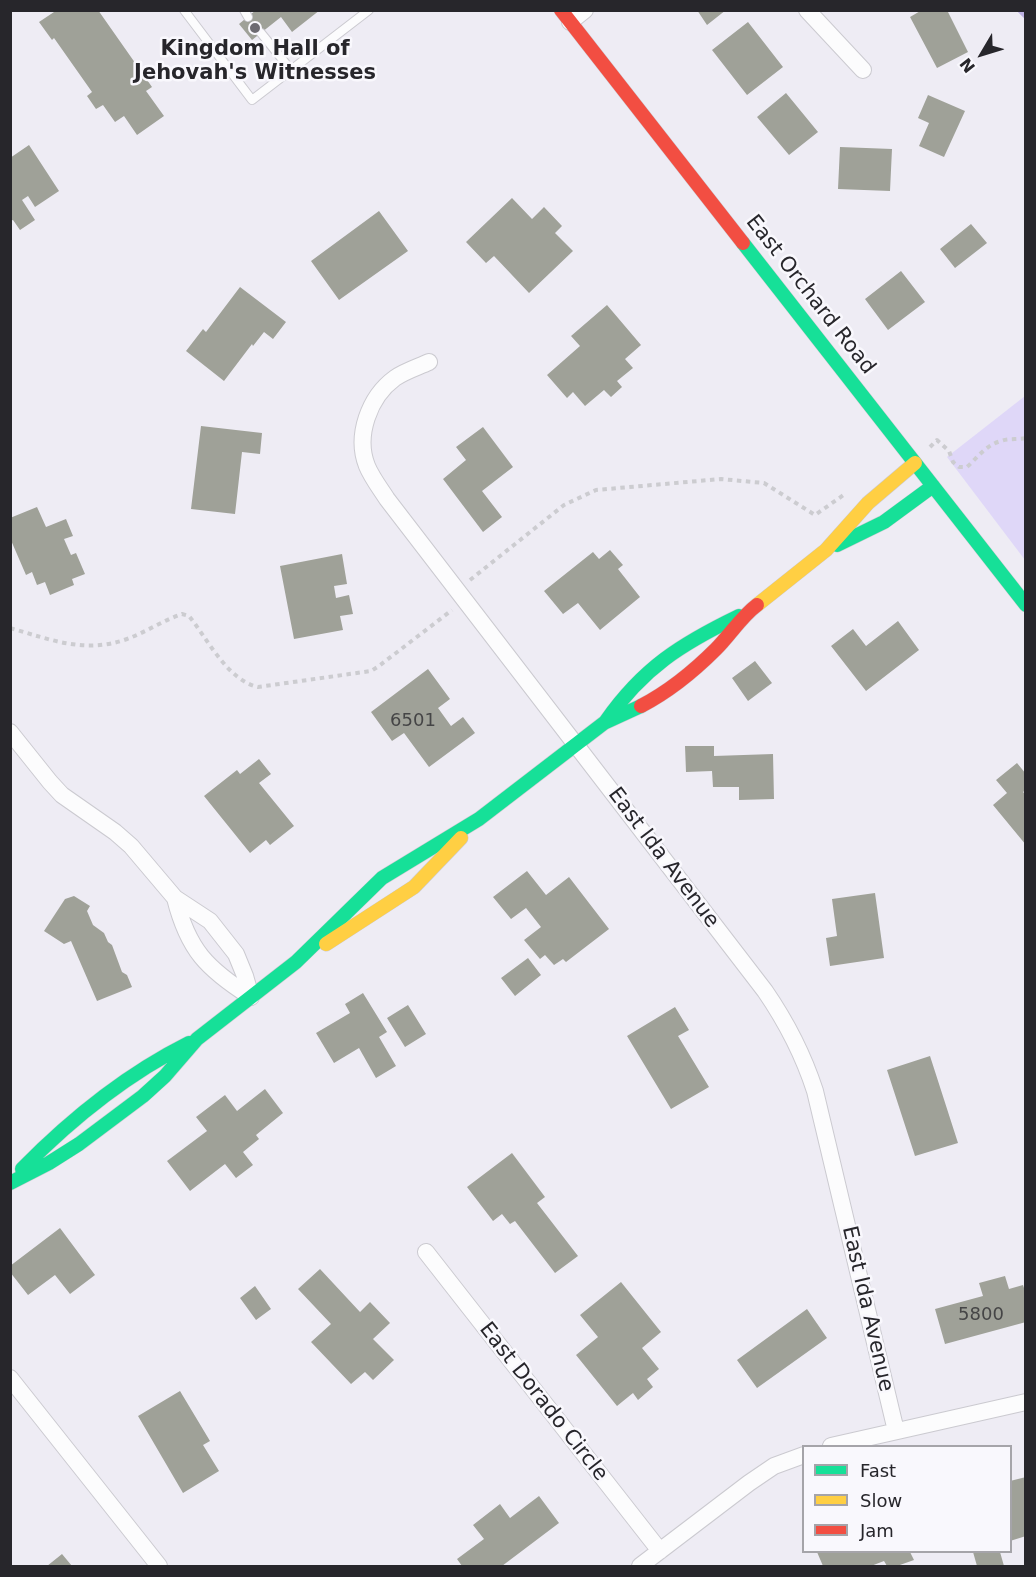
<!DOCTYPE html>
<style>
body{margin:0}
#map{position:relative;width:1036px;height:1577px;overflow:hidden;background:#eeecf4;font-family:"DejaVu Sans",sans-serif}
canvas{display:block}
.frame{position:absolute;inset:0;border:12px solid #27262b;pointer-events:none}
.legend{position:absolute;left:802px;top:1445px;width:210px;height:108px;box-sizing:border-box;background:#f9f8fd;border:2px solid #a5a4a9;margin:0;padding:8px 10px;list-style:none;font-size:18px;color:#27262b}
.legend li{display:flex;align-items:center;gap:12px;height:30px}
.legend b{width:30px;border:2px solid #a5a4a9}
.north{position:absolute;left:952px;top:24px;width:60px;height:60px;-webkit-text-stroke:4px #f9f8fd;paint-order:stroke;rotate:232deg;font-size:16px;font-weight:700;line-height:24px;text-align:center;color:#27262b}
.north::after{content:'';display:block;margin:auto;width:21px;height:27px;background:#27262b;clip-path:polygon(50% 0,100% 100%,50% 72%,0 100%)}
</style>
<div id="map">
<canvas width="1036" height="1577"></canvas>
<div class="frame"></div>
<ul class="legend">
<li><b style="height:8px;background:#16e098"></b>Fast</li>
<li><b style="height:8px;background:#ffcf43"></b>Slow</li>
<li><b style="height:8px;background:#f24e42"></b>Jam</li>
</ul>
<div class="north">N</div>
</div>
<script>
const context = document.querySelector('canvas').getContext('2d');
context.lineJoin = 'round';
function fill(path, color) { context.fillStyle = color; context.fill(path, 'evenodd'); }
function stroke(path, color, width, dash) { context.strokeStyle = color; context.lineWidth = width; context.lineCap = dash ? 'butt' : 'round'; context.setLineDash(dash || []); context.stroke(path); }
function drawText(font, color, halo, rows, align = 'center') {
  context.font = font + ' "DejaVu Sans",sans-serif'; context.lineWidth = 5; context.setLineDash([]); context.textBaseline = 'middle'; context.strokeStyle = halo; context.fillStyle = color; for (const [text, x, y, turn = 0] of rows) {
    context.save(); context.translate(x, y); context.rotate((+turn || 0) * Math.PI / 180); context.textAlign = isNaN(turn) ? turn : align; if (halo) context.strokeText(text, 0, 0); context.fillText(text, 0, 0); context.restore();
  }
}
fill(new Path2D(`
 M 1025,396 L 1025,560 L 947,457 Z`), '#dfd7f8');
stroke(new Path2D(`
 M 1020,10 L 1026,16`), '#bdb1e2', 6);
fill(new Path2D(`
 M 53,10 L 98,10 L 152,87 L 146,91 L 164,116 L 137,135 L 124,116 L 115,122 L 103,105 L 96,109 L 87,96 L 92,92 L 54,38 L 52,40 L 39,22 L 54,12 Z
 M 256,10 L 320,10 L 292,32 L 281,17 L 252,40 L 239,24 Z
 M 697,10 L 726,10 L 707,25 Z
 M 922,10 L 947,10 L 968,52 L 937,68 L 910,17 Z
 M 748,22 L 783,67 L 747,95 L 712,50 Z
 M 786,93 L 818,132 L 789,155 L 757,117 Z
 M 928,95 L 965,111 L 944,157 L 919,146 L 929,123 L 918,118 Z
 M 29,145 L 59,191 L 35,207 L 28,196 L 22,200 L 35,220 L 20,230 L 13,220 L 10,221 L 10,158 Z
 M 840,147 L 892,149 L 890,191 L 838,189 Z
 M 512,198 L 532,219 L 544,207 L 562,226 L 555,233 L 573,251 L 529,293 L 494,256 L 486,263 L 466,242 Z
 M 379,211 L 408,251 L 339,300 L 311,261 Z
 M 971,224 L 987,243 L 955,268 L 940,249 Z
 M 901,271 L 925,302 L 888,330 L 865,299 Z
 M 240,287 L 286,322 L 273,339 L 264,332 L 253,346 L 252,344 L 224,381 L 186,351 L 203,329 L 206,332 Z
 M 607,305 L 641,345 L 625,359 L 633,368 L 617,381 L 622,387 L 611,397 L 604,390 L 585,406 L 573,392 L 567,398 L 547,375 L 580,346 L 571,336 Z
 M 201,426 L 262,433 L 260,454 L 242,452 L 235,514 L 191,509 Z
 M 483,427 L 513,467 L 482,491 L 502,517 L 483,532 L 443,479 L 466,460 L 456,447 Z
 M 37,507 L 46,527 L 66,519 L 73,536 L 64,539 L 71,555 L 76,553 L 85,574 L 72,579 L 74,585 L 50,595 L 45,582 L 37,585 L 32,572 L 26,575 L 10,538 L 10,518 Z
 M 610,550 L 623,565 L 618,569 L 640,597 L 600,630 L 578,603 L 563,614 L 544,591 L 593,552 L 599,559 Z
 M 342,554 L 347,584 L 334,586 L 336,598 L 349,595 L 353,614 L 340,616 L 343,630 L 294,639 L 280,566 Z
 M 898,621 L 919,650 L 866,691 L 831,646 L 853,629 L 866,646 Z
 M 755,661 L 772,683 L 748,701 L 732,678 Z
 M 428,669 L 450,699 L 438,708 L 451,726 L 463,717 L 475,733 L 429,767 L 404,733 L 392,741 L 371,712 Z
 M 685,746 L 714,746 L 714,756 L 773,754 L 774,799 L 739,800 L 739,787 L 713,787 L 712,771 L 686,772 Z
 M 259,759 L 271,774 L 259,783 L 294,826 L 270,845 L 266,840 L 250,853 L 204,796 L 237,770 L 240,774 Z
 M 1017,763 L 1026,774 L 1026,790 L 1023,792 L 1026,795 L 1026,845 L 993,805 L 1007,793 L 996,780 Z
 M 527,871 L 546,895 L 569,877 L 609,929 L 566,962 L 563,959 L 554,965 L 545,955 L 540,959 L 524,940 L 541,927 L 526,908 L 511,919 L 493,897 Z
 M 875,893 L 884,958 L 830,966 L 826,938 L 837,936 L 832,899 Z
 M 74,896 L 90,906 L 87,911 L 93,925 L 104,933 L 108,942 L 112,945 L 122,972 L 127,975 L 132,987 L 97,1001 L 71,941 L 64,944 L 44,931 L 65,899 Z
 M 528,958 L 541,975 L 515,996 L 501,978 Z
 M 363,993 L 387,1032 L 379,1037 L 396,1066 L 376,1078 L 359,1048 L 334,1063 L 316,1033 L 350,1013 L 345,1004 Z
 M 408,1005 L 426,1034 L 405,1047 L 387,1018 Z
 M 675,1007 L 689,1030 L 678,1036 L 709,1087 L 671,1109 L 627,1036 Z
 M 930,1056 L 958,1143 L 915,1156 L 887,1070 Z
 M 265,1089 L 283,1113 L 256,1135 L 259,1139 L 243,1152 L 253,1165 L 236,1178 L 225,1164 L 190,1191 L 167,1161 L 207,1131 L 196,1117 L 225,1095 L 237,1111 Z
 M 512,1153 L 545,1197 L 537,1203 L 578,1256 L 555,1273 L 515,1221 L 510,1224 L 502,1214 L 493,1221 L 467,1187 Z
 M 60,1228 L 95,1275 L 70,1294 L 55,1275 L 28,1295 L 10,1272 L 10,1266 Z
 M 320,1269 L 360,1312 L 370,1302 L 390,1323 L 373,1339 L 394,1360 L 373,1380 L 365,1372 L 351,1384 L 311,1342 L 331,1324 L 298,1289 Z
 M 1005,1276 L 1009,1289 L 1023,1285 L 1026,1294 L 1026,1322 L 945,1344 L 935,1309 L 983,1296 L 979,1283 Z
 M 621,1282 L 661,1332 L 642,1348 L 659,1369 L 647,1379 L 653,1387 L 638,1400 L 633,1393 L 617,1406 L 576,1355 L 598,1337 L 580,1315 Z
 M 255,1286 L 271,1309 L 256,1320 L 240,1298 Z
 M 807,1309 L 827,1338 L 757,1388 L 737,1360 Z
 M 180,1391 L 210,1441 L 203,1445 L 219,1471 L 183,1493 L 138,1416 Z
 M 1026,1477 L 1026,1536 L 1010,1541 L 1010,1481 Z
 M 539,1496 L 559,1523 L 502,1566 L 462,1566 L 457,1559 L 484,1539 L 473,1525 L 500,1504 L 510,1518 Z
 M 817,1552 L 910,1552 L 914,1560 L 897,1566 L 887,1566 L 884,1561 L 871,1566 L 823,1566 Z
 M 973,1552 L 1000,1552 L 1004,1566 L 977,1566 Z
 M 62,1554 L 72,1566 L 47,1566 Z`), '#9fa198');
const lane = new Path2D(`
 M 184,10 L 252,100 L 369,10
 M 244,10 L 248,17
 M 261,33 L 291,70`);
const street = new Path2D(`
 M 807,10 L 863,70
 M 570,22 L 585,10
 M 429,362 C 418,367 405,371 395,378 C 369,397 355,436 367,466 C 372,478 380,488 387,499 L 765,991 C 787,1023 803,1054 815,1091 L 896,1431
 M 10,732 L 50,782 L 62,795 L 115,832 L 131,846 L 175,898 L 210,921 L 236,954 L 245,976 L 251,997
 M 175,898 C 188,950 207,969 251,997
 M 426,1252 L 660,1551
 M 10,1378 L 159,1566
 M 831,1446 L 1026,1402
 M 640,1566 L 749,1483 L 774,1466 L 804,1455`);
const fast = new Path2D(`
 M 743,243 L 1026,605
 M 837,545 L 884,522 L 933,486
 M 606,721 C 643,668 681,644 739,616
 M 22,1169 C 72,1118 125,1075 189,1043
 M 10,1183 L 49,1163 L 79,1144 L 143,1096 L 165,1076 L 197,1039 L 296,962 L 382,878 L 479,819 L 604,723 L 641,706`);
const slow = new Path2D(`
 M 757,605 L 826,550 L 868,503 L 915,463
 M 326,944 L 414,887 L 461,838`);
const jam = new Path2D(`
 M 561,10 L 743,243
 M 641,706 C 668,692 695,670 716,649 C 730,635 741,617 757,605`);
stroke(lane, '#cbcad0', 10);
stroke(street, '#cbcad0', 18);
stroke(fast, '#cbcad0', 15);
stroke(slow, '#cbcad0', 15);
stroke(jam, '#cbcad0', 15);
stroke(new Path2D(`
 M 930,447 L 937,440 L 949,451 L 953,462 L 959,467 L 967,467 C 978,457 986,445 1001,441 C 1009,438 1018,440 1026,438
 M 470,580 L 564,505 L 596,490 L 721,479 L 764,483 L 815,515 L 845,494
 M 10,628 C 52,640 85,654 127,639 C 146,632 164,620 182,614 L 189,616 C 207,638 227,680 258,687 L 371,671 L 379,666 L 452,610`), '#ccccd0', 4, [4.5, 4.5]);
stroke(lane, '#fcfcfd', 8);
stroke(street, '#fcfcfd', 16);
stroke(fast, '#16e098', 14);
stroke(slow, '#ffcf43', 14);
stroke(jam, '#f24e42', 14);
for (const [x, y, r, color] of [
 [255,28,6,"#6d6b71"]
]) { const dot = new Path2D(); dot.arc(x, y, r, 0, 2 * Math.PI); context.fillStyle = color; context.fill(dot); stroke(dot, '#f9f8fd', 2); }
drawText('18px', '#454546', null, [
 ["6501",413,721],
 ["5800",981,1315]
]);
drawText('bold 21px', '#27262b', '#f9f8fd', [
 ["Kingdom Hall of",255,50],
 ["Jehovah's Witnesses",255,74]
]);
drawText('21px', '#27262b', '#f9f8fd', [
 ["East Orchard Road",810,295,52],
 ["East Ida Avenue",663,858,53],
 ["East Ida Avenue",867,1309,77],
 ["East Dorado Circle",543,1402,52]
]);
</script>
